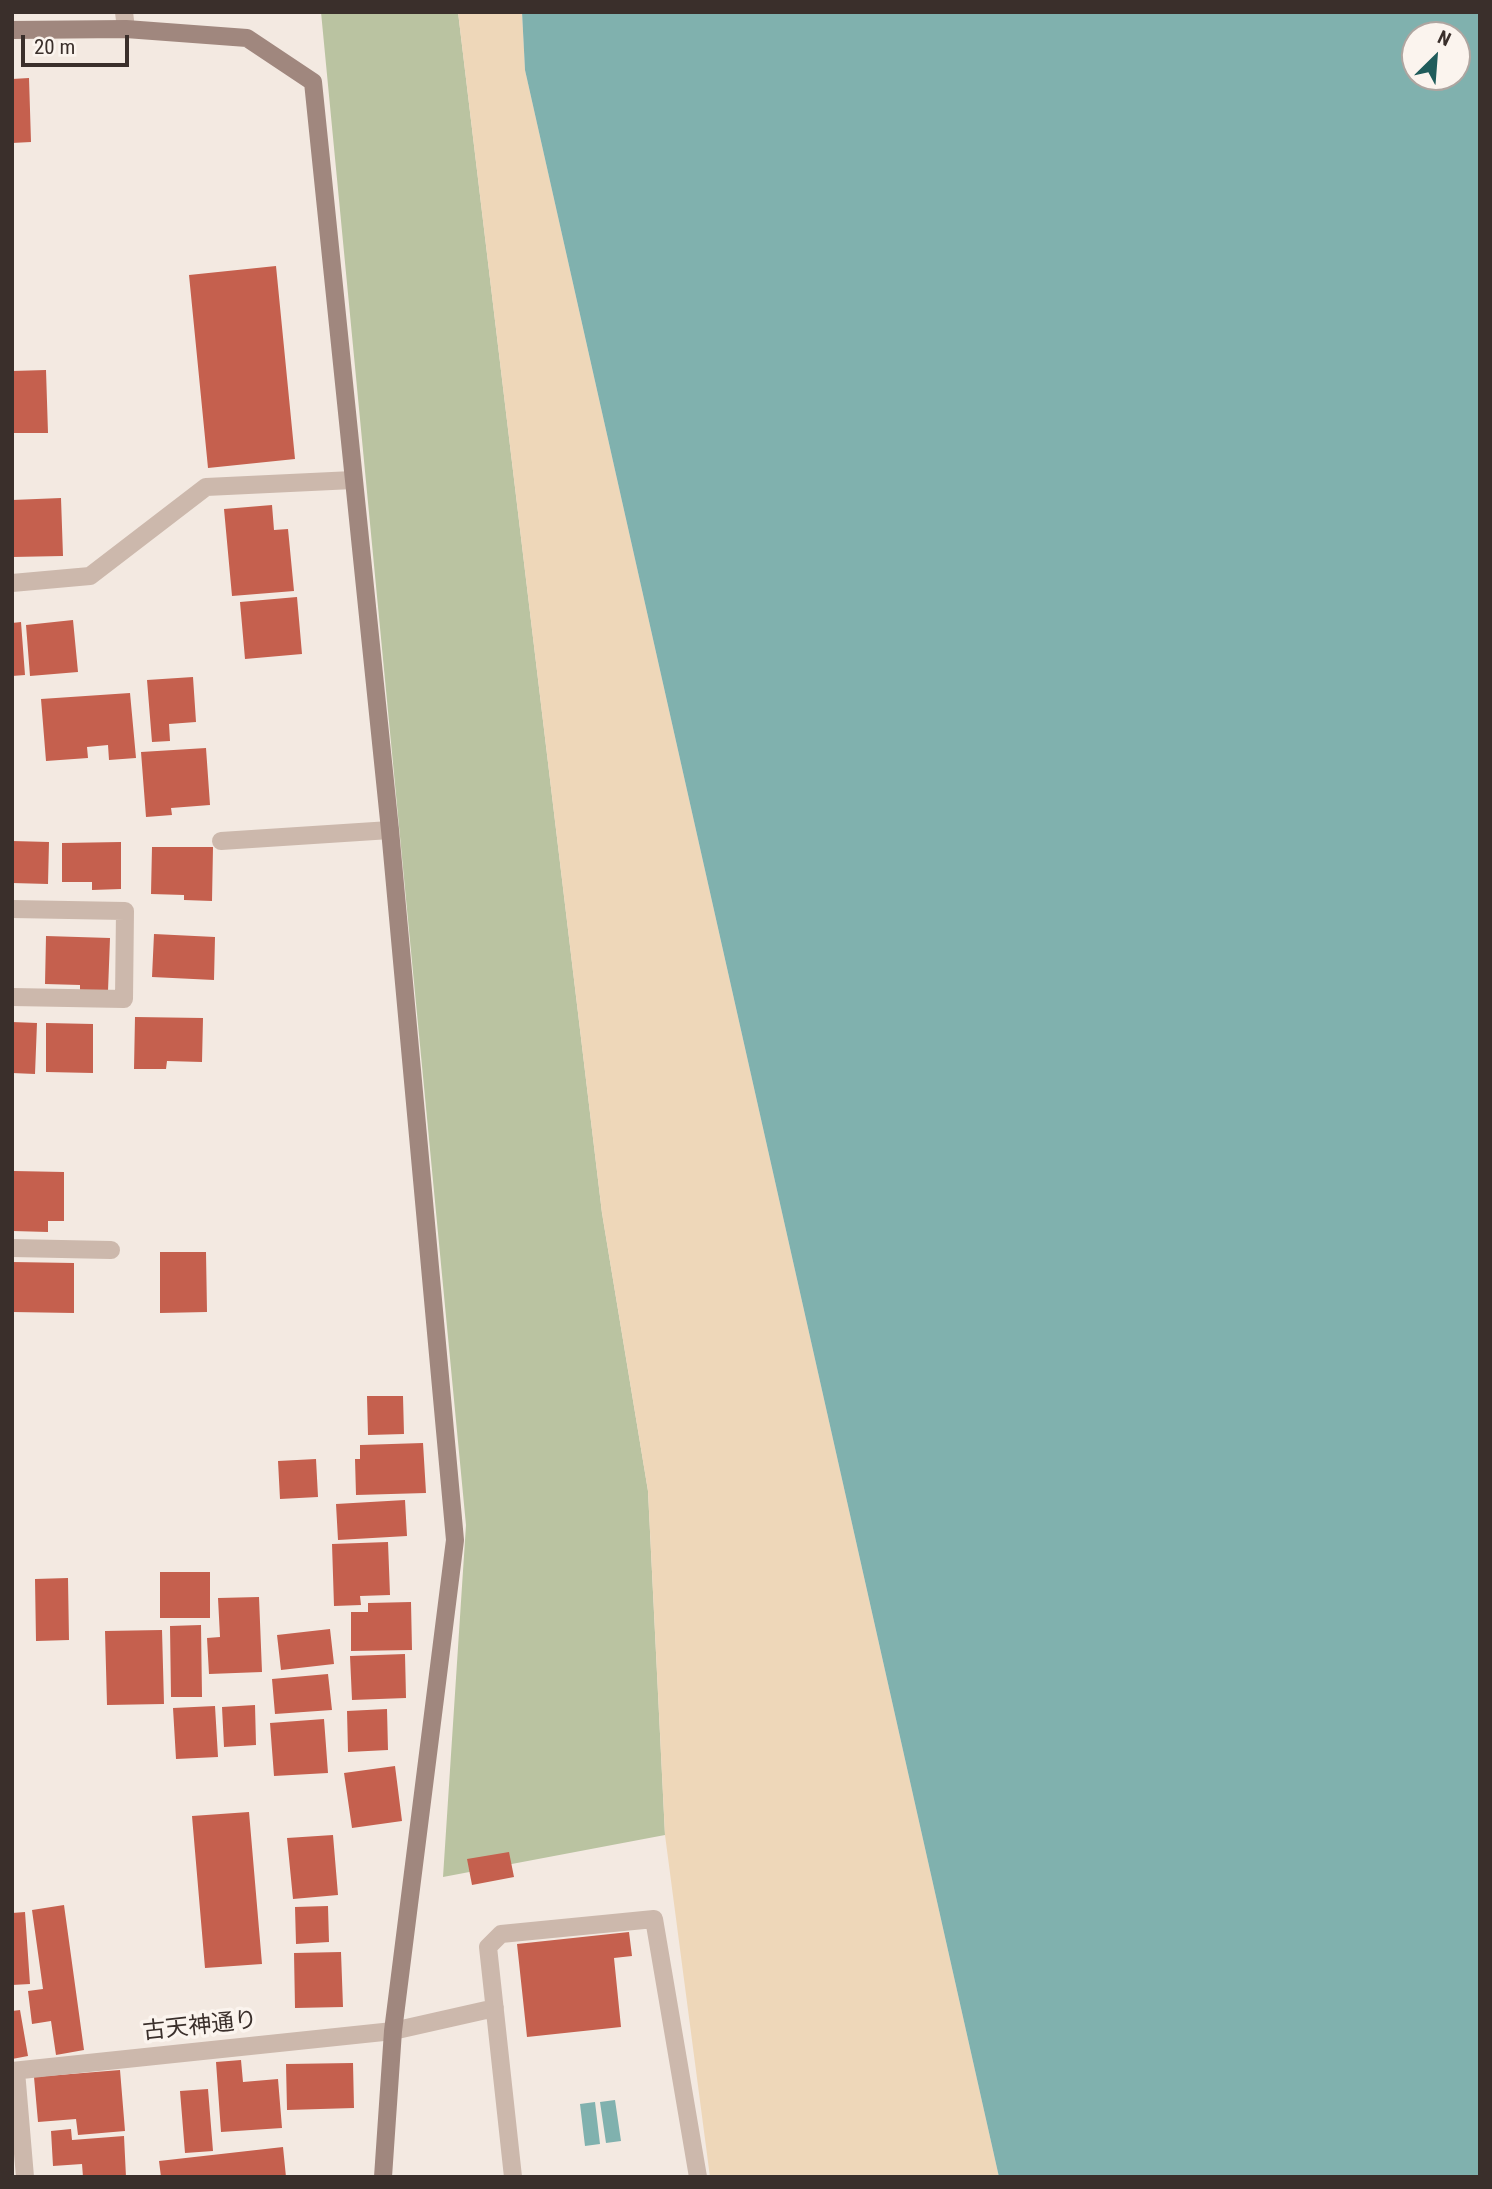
<!DOCTYPE html>
<meta charset="utf-8">
<style>
body{margin:0}
#map{position:relative;width:1492px;height:2189px;overflow:hidden;background:#f3e9e1;font-family:"Roboto Condensed",sans-serif}
canvas{display:block}
.frame{position:absolute;inset:0;border:14px solid #3a2f2b;pointer-events:none}
.north{position:absolute;left:1401px;top:21px;width:70px;height:70px;box-sizing:border-box;background:#fbf4ee;border:2px solid #aea5a0;border-radius:50%;rotate:25deg;font-size:19px;font-weight:700;line-height:28px;text-align:center;color:#3a2f2b}
.north::after{content:'';display:block;margin:auto;width:24px;height:32px;background:#205c5b;clip-path:polygon(50% 0,100% 100%,50% 72%,0 100%)}
.scale{position:absolute;left:21px;top:35px;width:108px;height:32px;box-sizing:border-box;border:4px solid #3a2f2b;border-top:0;padding-left:9px;font-size:21px;line-height:24px;white-space:nowrap;color:#3a2f2b;-webkit-text-stroke:5px #fbf4ee;paint-order:stroke}
</style>
<div id="map">
<canvas width="1492" height="2189"></canvas>
<div class="frame"></div>
<div class="north">N</div>
<div class="scale">20 m</div>
</div>
<script>
const context = document.querySelector('canvas').getContext('2d');
context.lineJoin = 'round';
function fill(path, color) { context.fillStyle = color; context.fill(path, 'evenodd'); }
function stroke(path, color, width, dash) { context.strokeStyle = color; context.lineWidth = width; context.lineCap = dash ? 'butt' : 'round'; context.setLineDash(dash || []); context.stroke(path); }
function drawText(font, color, halo, rows, align = 'center') {
  context.font = font + ' "Roboto Condensed","Noto Sans JP",sans-serif'; context.lineWidth = 7; context.setLineDash([]); context.textBaseline = 'middle'; context.strokeStyle = halo; context.fillStyle = color; for (const [text, x, y, turn = 0] of rows) {
    context.save(); context.translate(x, y); context.rotate((+turn || 0) * Math.PI / 180); context.textAlign = isNaN(turn) ? turn : align; if (halo) context.strokeText(text, 0, 0); context.fillText(text, 0, 0); context.restore();
  }
}
fill(new Path2D(`
 M 321,12 L 458,12 L 602,1213 L 648,1491 L 665,1835 L 443,1877 L 466,1525 Z`), '#bac3a1');
fill(new Path2D(`
 M 458,12 L 522,12 L 525,70 L 999,2177 L 710,2177 L 665,1835 L 648,1491 L 602,1213 Z`), '#eed7b9');
fill(new Path2D(`
 M 522,12 L 1480,12 L 1480,2177 L 999,2177 L 525,70 ZM 1415,35 L 1457,35 L 1457,77 L 1415,77 Z
 M 615,2100 L 621,2141 L 606,2143 L 600,2102 Z
 M 595,2102 L 600,2144 L 585,2146 L 580,2104 Z`), '#80b1ae');
fill(new Path2D(`
 M 29,78 L 31,142 L 12,143 L 12,79 Z
 M 276,266 L 295,459 L 208,468 L 189,275 Z
 M 46,370 L 48,433 L 12,433 L 12,371 Z
 M 61,498 L 63,556 L 12,557 L 12,500 Z
 M 272,505 L 274,530 L 288,529 L 294,591 L 232,596 L 224,509 Z
 M 297,597 L 302,654 L 245,659 L 240,602 Z
 M 73,620 L 78,672 L 30,676 L 26,625 Z
 M 21,622 L 25,675 L 12,676 L 12,623 Z
 M 193,677 L 196,722 L 169,724 L 170,741 L 152,742 L 147,680 Z
 M 130,693 L 136,758 L 109,760 L 108,745 L 87,747 L 88,758 L 46,761 L 41,699 Z
 M 206,748 L 210,805 L 171,808 L 172,815 L 146,817 L 141,752 Z
 M 12,841 L 49,842 L 48,884 L 12,883 Z
 M 121,842 L 121,889 L 92,890 L 92,882 L 62,882 L 62,843 Z
 M 152,847 L 213,847 L 212,901 L 184,900 L 184,895 L 151,894 Z
 M 154,934 L 215,937 L 214,980 L 152,977 Z
 M 46,936 L 110,938 L 108,991 L 80,990 L 80,985 L 45,984 Z
 M 135,1017 L 203,1018 L 202,1062 L 167,1061 L 166,1069 L 134,1069 Z
 M 12,1022 L 37,1023 L 35,1074 L 12,1073 Z
 M 46,1023 L 93,1024 L 93,1073 L 46,1072 Z
 M 14,1171 L 64,1172 L 64,1221 L 48,1221 L 48,1232 L 13,1231 Z
 M 160,1252 L 206,1252 L 207,1312 L 160,1313 Z
 M 12,1262 L 74,1263 L 74,1313 L 12,1312 Z
 M 367,1396 L 403,1396 L 404,1434 L 368,1435 Z
 M 423,1443 L 426,1493 L 356,1495 L 355,1459 L 360,1459 L 360,1445 Z
 M 316,1459 L 318,1497 L 280,1499 L 278,1461 Z
 M 405,1500 L 407,1536 L 338,1540 L 336,1504 Z
 M 388,1542 L 390,1595 L 360,1596 L 361,1605 L 334,1606 L 332,1544 Z
 M 160,1572 L 210,1572 L 210,1618 L 160,1618 Z
 M 68,1578 L 69,1640 L 36,1641 L 35,1579 Z
 M 259,1597 L 262,1672 L 209,1674 L 207,1638 L 220,1637 L 218,1598 Z
 M 411,1602 L 412,1650 L 351,1651 L 351,1612 L 368,1612 L 368,1603 Z
 M 201,1625 L 202,1697 L 171,1697 L 170,1626 Z
 M 330,1629 L 334,1664 L 281,1670 L 277,1635 Z
 M 162,1630 L 164,1704 L 107,1705 L 105,1631 Z
 M 405,1654 L 406,1698 L 352,1700 L 350,1656 Z
 M 328,1674 L 332,1710 L 275,1714 L 272,1679 Z
 M 255,1705 L 256,1745 L 224,1747 L 222,1707 Z
 M 215,1706 L 218,1757 L 176,1759 L 173,1708 Z
 M 387,1709 L 388,1750 L 348,1752 L 347,1711 Z
 M 324,1719 L 328,1773 L 274,1776 L 270,1723 Z
 M 395,1766 L 402,1821 L 352,1828 L 344,1773 Z
 M 249,1812 L 262,1964 L 205,1968 L 192,1816 Z
 M 333,1835 L 338,1895 L 293,1899 L 287,1838 Z
 M 509,1852 L 514,1877 L 472,1885 L 467,1859 Z
 M 64,1905 L 84,2050 L 56,2055 L 51,2021 L 32,2024 L 28,1991 L 43,1989 L 32,1910 Z
 M 328,1906 L 329,1942 L 296,1944 L 295,1907 Z
 M 25,1912 L 30,1984 L 12,1985 L 12,1913 Z
 M 629,1932 L 632,1956 L 614,1958 L 621,2027 L 527,2037 L 517,1944 Z
 M 341,1952 L 343,2007 L 295,2008 L 294,1953 Z
 M 20,2010 L 28,2056 L 12,2059 L 12,2011 Z
 M 241,2060 L 243,2082 L 278,2079 L 282,2128 L 221,2132 L 216,2062 Z
 M 353,2063 L 354,2108 L 287,2110 L 286,2064 Z
 M 120,2070 L 125,2131 L 78,2135 L 76,2119 L 38,2122 L 34,2077 Z
 M 208,2089 L 213,2151 L 185,2153 L 180,2091 Z
 M 71,2129 L 72,2140 L 124,2136 L 126,2177 L 83,2177 L 82,2164 L 53,2166 L 51,2131 Z
 M 283,2147 L 286,2177 L 161,2177 L 159,2161 Z`), '#c5604e');
stroke(new Path2D(`
 M 393,2031 L 495,2008
 M 513,2177 L 488,1947 L 501,1934 L 654,1919 L 698,2177`), '#ccb8ac', 18);
stroke(new Path2D(`
 M 124,12 L 126,29
 M 12,583 L 90,576 L 206,487 L 353,480
 M 221,841 L 390,830
 M 12,909 L 125,911 L 124,999 L 12,997
 M 12,1248 L 111,1250
 M 12,2071 L 393,2031
 M 16,2071 L 25,2177`), '#ccb8ac', 18);
stroke(new Path2D(`
 M 12,30 L 126,29 L 247,38 L 313,82 L 390,830 L 455,1540 L 393,2031 L 383,2177`), '#a0877e', 18);
drawText('23px', '#3a2f2b', '#fbf4ee', [
 ["古天神通り",200,2027,-6]
]);
</script>
